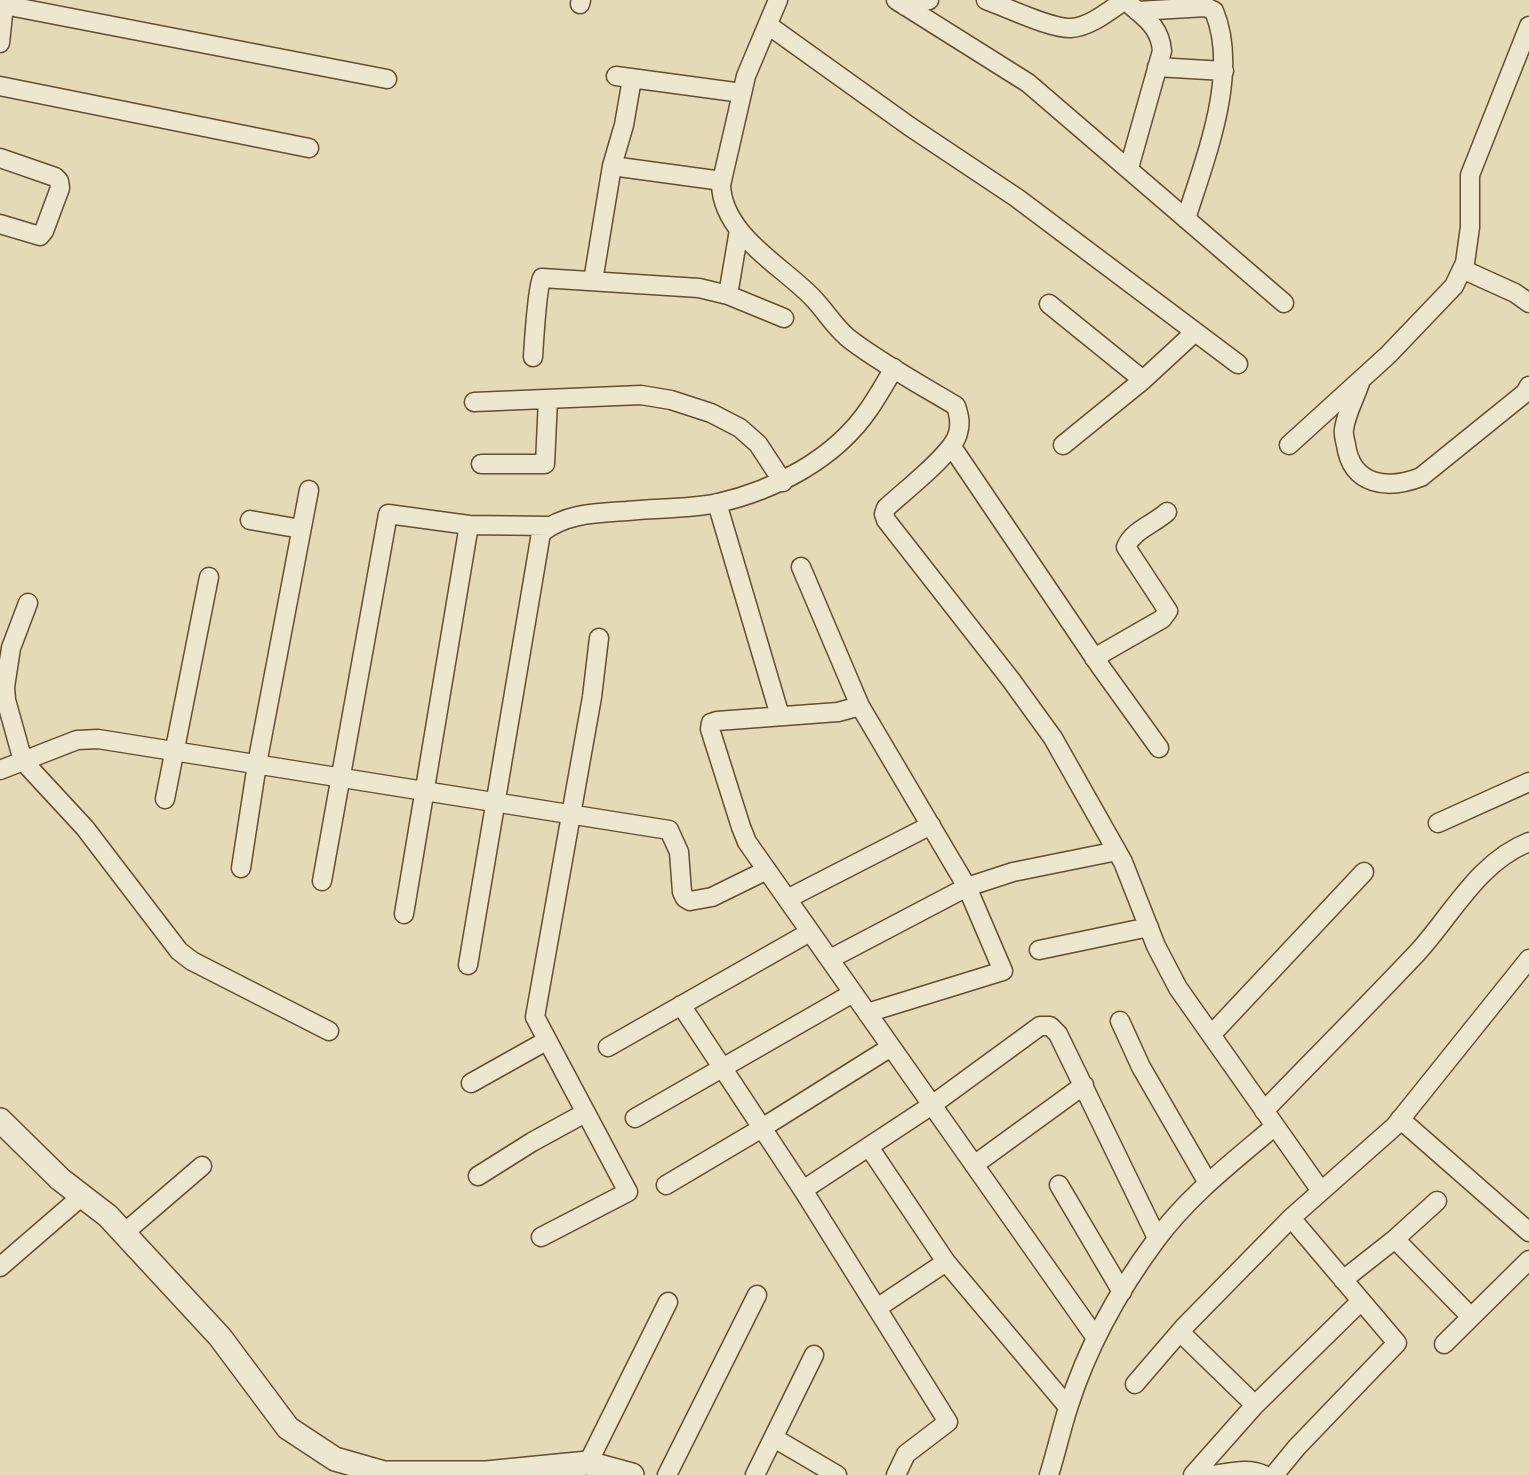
<!DOCTYPE html>
<style>
body{margin:0}
canvas{display:block;background:#e4dab5}
</style>
<canvas width="1529" height="1475"></canvas>
<script>
const context = document.querySelector('canvas').getContext('2d');
context.lineJoin = 'round';
function stroke(path, color, width, dash) { context.strokeStyle = color; context.lineWidth = width; context.lineCap = dash ? 'butt' : 'round'; context.setLineDash(dash || []); context.stroke(path); }
const minor = new Path2D(`
 M 778,0 L 746,76 L 721,185 C 723,235 781,265 812,297 C 826,311 836,330 852,341 C 884,365 921,385 956,406 C 959,415 961,423 958,433 C 954,453 903,492 886,508 L 884,514 L 886,520 L 1011,680 L 1053,738 L 1123,862 L 1156,946 L 1178,988 L 1321,1191
 M 896,0 L 1028,83 L 1284,303
 M 986,0 C 1006,7 1051,29 1071,28 C 1090,27 1110,10 1125,0
 M 1125,0 C 1143,17 1160,25 1162,51 L 1129,168
 M 580,4 L 581,0
 M 4,5 L 387,79
 M 905,6 L 929,0
 M 1137,11 L 1206,7 L 1214,11 C 1240,73 1205,158 1186,219
 M 768,25 L 909,126 L 1017,198 L 1238,364
 M 0,43 L 4,5 L 1,0
 M 1157,67 L 1224,71
 M 616,76 L 742,93
 M 0,86 L 309,148
 M 0,158 L 55,177 L 59,181 L 60,188 L 44,231 L 40,236 L 0,224
 M 612,166 L 722,181
 M 1462,269 L 1515,293 L 1529,303
 M 593,281 L 612,166 L 624,125 L 632,79
 M 728,295 L 739,230
 M 1049,304 L 1143,380
 M 533,357 C 534,342 537,287 542,278 L 699,288 L 728,295 L 784,318
 M 1360,383 C 1355,398 1346,414 1344,429 C 1343,434 1345,440 1346,445 C 1352,486 1388,490 1421,477 L 1525,393 L 1529,386
 M 474,402 L 641,395 L 671,400 L 711,413 L 740,428 L 758,444 L 783,482
 M 1063,445 L 1143,380 L 1195,332
 M 1289,445 L 1388,355 L 1454,286 L 1465,263 L 1470,227 L 1470,175 L 1529,26
 M 952,447 L 1100,666 L 1159,748
 M 481,464 L 545,464 L 548,399
 M 717,503 L 780,716
 M 250,520 L 301,529
 M 801,567 L 860,706 L 967,887 L 830,959
 M 28,603 L 11,648 L 5,687 L 6,700 L 23,761 L 85,828 L 179,951 L 192,961 L 329,1031
 M 1094,658 L 1162,619 L 1168,611 L 1126,547 C 1133,530 1154,524 1167,512
 M 860,706 L 838,712 L 717,721 L 711,723 L 710,729 L 741,827 L 747,842 L 1096,1338
 M 0,770 L 77,740 L 98,739 L 669,830 L 679,852 L 682,892 L 685,898 L 690,901 L 712,897 L 767,870
 M 165,799 L 209,577
 M 1438,823 L 1529,782
 M 241,868 L 257,764 L 309,490
 M 322,881 L 388,514 L 469,525 L 550,526
 M 787,899 L 931,825
 M 404,914 L 469,525
 M 1039,950 L 1149,927
 M 468,965 L 541,533 C 565,513 598,513 627,511 C 657,508 689,509 718,503 C 775,490 835,459 869,409 C 878,396 886,382 894,368
 M 681,1005 L 803,1190 L 948,1422 L 906,1454 L 896,1475
 M 867,1013 L 1003,971 L 967,887 L 1013,872 L 1117,851
 M 1120,1021 L 1141,1067 L 1208,1183
 M 1211,1035 L 1364,872
 M 608,1047 L 810,932
 M 471,1083 L 546,1041
 M 1264,1111 C 1315,1058 1367,1006 1417,953 C 1452,915 1478,862 1529,842
 M 635,1118 L 853,993
 M 1400,1119 L 1529,1232
 M 869,1147 L 946,1262 L 1068,1407
 M 974,1165 L 1084,1085
 M 478,1176 L 532,1142 L 585,1113
 M 666,1185 L 762,1128 L 891,1047
 M 1059,1185 L 1122,1292
 M 803,1190 L 932,1105 L 1040,1026 L 1050,1026 L 1058,1034 L 1157,1238
 M 124,1233 L 202,1166
 M 541,1237 L 628,1192 L 535,1017 L 592,697 L 599,638
 M 1395,1239 L 1471,1317
 M 0,1267 L 82,1196
 M 1343,1280 L 1395,1239 L 1437,1201
 M 877,1308 L 946,1262
 M 1180,1332 L 1255,1405
 M 1444,1344 L 1529,1260
 M 1135,1384 L 1184,1327 L 1291,1218 L 1395,1126 L 1529,959
 M 774,1438 L 837,1475
 M 588,1463 L 668,1302
 M 667,1475 L 757,1295
 M 755,1475 L 814,1355
 M 1049,1475 C 1056,1453 1061,1430 1068,1408 C 1087,1348 1119,1290 1156,1240 C 1189,1195 1234,1161 1275,1126
 M 1193,1475 L 1255,1405 L 1361,1301
 M 1212,1475 C 1229,1473 1248,1467 1264,1475
 M 1274,1475 L 1297,1447 L 1397,1343 L 1291,1218`);
const tertiary = new Path2D(`
 M 0,1120 L 60,1179 L 108,1216 L 220,1337 L 288,1428 L 335,1459 L 384,1473 L 486,1473 L 588,1463 L 632,1475`);
stroke(minor, '#634f2f', 21);
stroke(tertiary, '#634f2f', 26);
stroke(minor, '#ede7cf', 18);
stroke(tertiary, '#ede7cf', 23);
</script>
